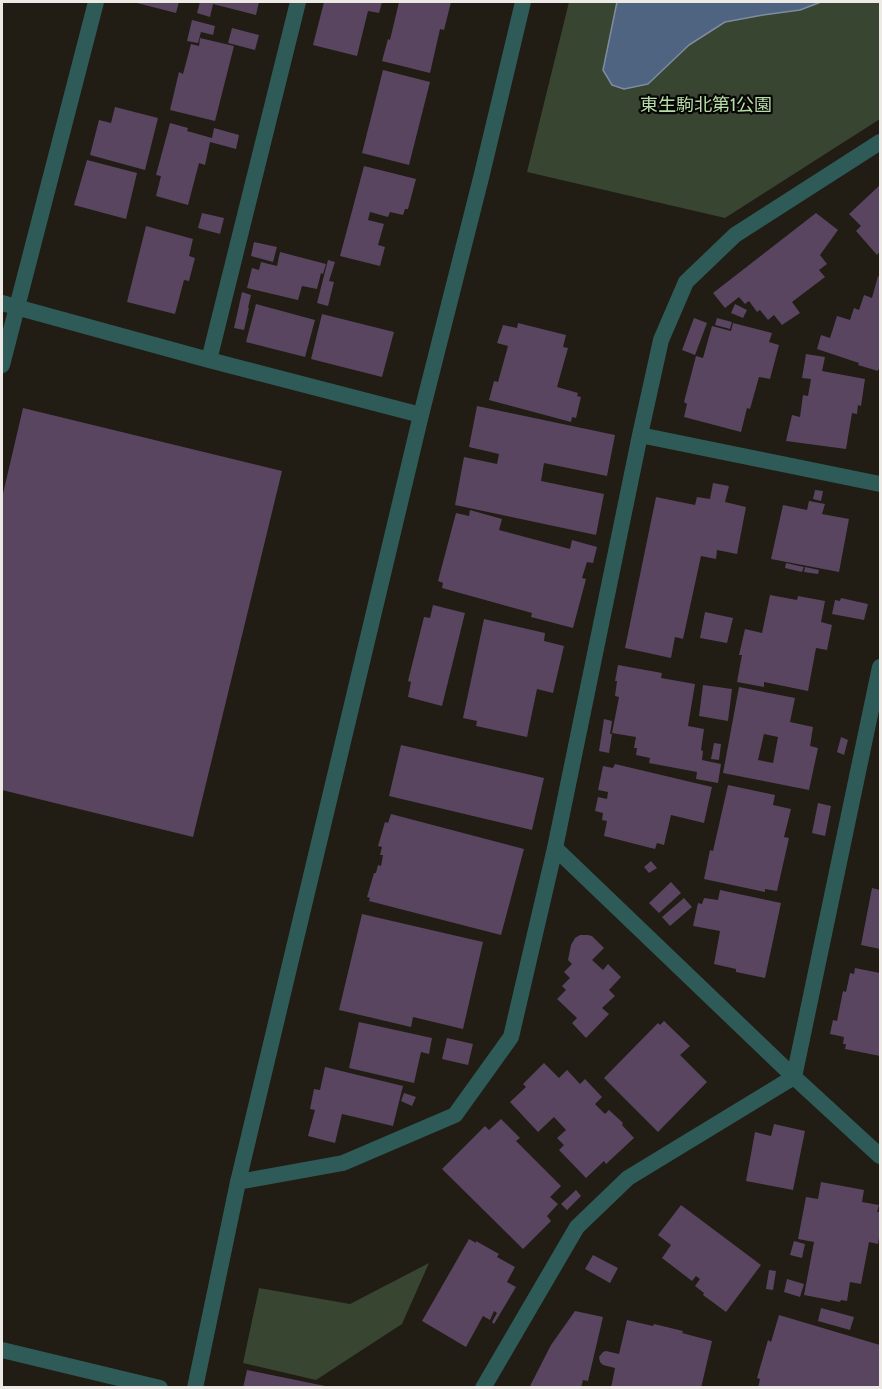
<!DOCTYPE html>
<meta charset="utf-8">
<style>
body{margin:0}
#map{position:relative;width:882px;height:1389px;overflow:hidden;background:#211c14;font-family:Cabin,sans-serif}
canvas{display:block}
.frame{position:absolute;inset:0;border:3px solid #edeae5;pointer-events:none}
</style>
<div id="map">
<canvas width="882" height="1389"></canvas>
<div class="frame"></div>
</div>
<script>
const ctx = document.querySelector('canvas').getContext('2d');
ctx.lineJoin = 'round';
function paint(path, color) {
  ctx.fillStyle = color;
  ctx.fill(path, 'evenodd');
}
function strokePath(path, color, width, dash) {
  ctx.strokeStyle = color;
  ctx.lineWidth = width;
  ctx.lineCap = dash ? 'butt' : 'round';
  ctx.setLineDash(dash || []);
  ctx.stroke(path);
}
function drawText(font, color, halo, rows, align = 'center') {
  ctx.font = font + ' Cabin,"Noto Sans JP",sans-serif';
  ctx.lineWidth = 4.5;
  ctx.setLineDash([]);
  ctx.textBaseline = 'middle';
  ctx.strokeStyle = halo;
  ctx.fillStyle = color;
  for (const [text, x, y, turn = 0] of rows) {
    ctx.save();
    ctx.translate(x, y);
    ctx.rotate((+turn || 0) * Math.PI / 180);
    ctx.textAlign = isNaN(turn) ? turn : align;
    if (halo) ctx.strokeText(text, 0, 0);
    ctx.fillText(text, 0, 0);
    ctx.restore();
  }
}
paint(new Path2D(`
 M569,2h311v117l-155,99 -198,-46z
 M429,1263l-27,61 -86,56 -73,-17 16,-75 91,16z`), '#374531');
const water = new Path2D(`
 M617,2h204l-21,8 -37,5 -38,7 -36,23 -41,39 -24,5 -12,-4 -9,-15z`);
paint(water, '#4e6480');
strokePath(water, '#7e8c9e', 1.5);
paint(new Path2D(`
 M133,2h46l-3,11z
 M200,2h59l-3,13 -43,-11 -3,13 -13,-4z
 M324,2h58l-3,11 -11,-2 -11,45 -44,-11z
 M399,2h52l-7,28 -4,-1 -10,44 -48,-12 6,-22 2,1z
 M192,20l23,6 -2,9 -12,-3 -3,11 -11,-2z
 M232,28l27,7 -4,15 -27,-7z
 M200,38l34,8 -19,75 -45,-11 9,-38 4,2 8,-30 8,2z
 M383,70l47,12 -21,83 -47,-12z
 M115,107l43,11 -13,52 -55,-15 9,-35 12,3z
 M170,123l18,5 -1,3 25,7 2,-10 25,7 -3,14 -26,-7 -5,23 -6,-2 -11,42 -32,-9 5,-20 -5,-1z
 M87,160l50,13 -11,46 -52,-14z
 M364,166l52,13 -8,30h-3l-2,6 -13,-3 -2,5 -18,-5 -2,8 16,4 -6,21 7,2 -5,19 -40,-10z
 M880,185v66l-3,4 -21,-24 5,-5 -12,-12z
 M202,213l22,5 -4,16 -22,-6z
 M816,213l22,17 -18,25 7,9 -8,6 6,7 -33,25 8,11 -18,12 -8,-10 -6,5 -8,-10 -3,2 -8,-11 -4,3 -6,-7 -14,11 -12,-15z
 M146,226l47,13 -4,17 6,2 -6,23 -5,-1 -9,34 -48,-12z
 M254,242l23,5 -4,15 -22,-6z
 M280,252l46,12 -3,10 -2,-1 -4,16 -15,-3 -4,14 -51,-12 5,-20 7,2 2,-8 16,4z
 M328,260l7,2 -6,19 5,1 -6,24 -11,-3z
 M878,276l2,1v93l-2,-1v2l-20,-6 1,-2 -42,-14 4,-14 9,3 7,-22 13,4 4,-12 5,2 5,-15 8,3z
 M242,292l9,3 -3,13h1l-5,22 -10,-2z
 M256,304l59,16 -10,37 -59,-15z
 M735,304l12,6 -4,8 -12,-5z
 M322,314l72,18 -12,45 -71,-18z
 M694,318l13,5 -12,32 -13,-5z
 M717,318l15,4 -2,7 -15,-4z
 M518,323l48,12 -3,12 5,1 -11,39 21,6 -1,3 4,1 -5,21 -4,-1 -1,5 -82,-22 5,-19 4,1 10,-36 -11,-3 6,-18 14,3z
 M733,323l39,10 -3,9 10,3 -9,34 -11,-2 -9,32 -3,-1 -6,24 -57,-15 3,-13 -3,-2 12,-46 7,2 9,-32 19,5z
 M806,354l19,3 -3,14 43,8 -4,27 -3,-1 -1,9 -5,-1 -6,36 -60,-8 6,-26 8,2 3,-22 5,1 3,-17 -9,-1z
 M477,406l138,29 -8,41 -63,-13 -3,18 63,13 -8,41 -141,-30 9,-48 33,7 2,-10 -30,-7z
 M23,408l259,63 -89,366 -191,-47v-292z
 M713,483l16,3 -4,16 21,5 -9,47 -20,-4 -1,9 -15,-3 -18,83 -8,-2 -4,21 -46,-10 31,-151 39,8 2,-8 13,2z
 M815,490l8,1 -2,10 -8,-2z
 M809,501l16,3 -3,10 27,5 -10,53 -68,-13 12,-54 24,5z
 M470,510l32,9 -3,11 71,19 2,-9 25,7 -4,16 -6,-1 -5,16 4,1 -13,49 -42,-11 1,-4 -90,-25 1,-5 -5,-2 18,-68 13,3z
 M786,563l18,4 -2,5 -17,-4z
 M805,567l14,3 -1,4 -14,-2z
 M770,595l27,5 1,-4 27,5 -4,21 11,3 -5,25 -11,-2 -8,43 -44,-9v5l-27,-5 5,-27h-3l6,-26 17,4z
 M841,598l27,6 -4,16 -32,-6 3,-14 5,1z
 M433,605l32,8 -23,93 -34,-9 3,-15 -3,-1 16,-64 6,1z
 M705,612l28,6 -6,25 -27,-5z
 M484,619l61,14 -1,8 20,5 -11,47 -16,-4 -10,48 -51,-11 1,-5 -14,-3z
 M618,665l44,8 -1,5 34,6 -7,42 16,3 -3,21 2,1 -1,9 19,4 -3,19 -22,-4 1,-7 -48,-9 1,-5 -14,-3 1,-7h-3l2,-11 -24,-4 7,-36 -4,-1 2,-15h-2z
 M703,685l29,4 -4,32 -29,-5z
 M739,687l56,11 -5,24 23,5 -3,19 8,2 -9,42 -86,-17zM764,734l14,3 -5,26 -15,-3z
 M604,719l8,2 -2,13h2l-3,19 -10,-2z
 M841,737l7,3 -4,15 -7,-3z
 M714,743l7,1 -2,16 -8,-1z
 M401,745l143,33 -12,52 -143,-34z
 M615,764l97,23 -8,36 -33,-8 -7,30 -7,-2 -2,6 -51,-13 3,-15 -5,-1 1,-7 -8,-2 3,-14 9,2 1,-7 -10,-2 5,-24 10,2z
 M728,785l47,10 -2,10 18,4 -7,28 5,1 -12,53 -12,-2v3l-61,-13 6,-29 3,1z
 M818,803l13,3 -6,30 -13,-3z
 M391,814l133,35 -23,86 -132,-34 1,-3 -3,-1 7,-24h2l2,-8 3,1 2,-11h-3l2,-8 -4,-1 7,-24 3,1z
 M651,861l6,7 -8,5 -5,-6z
 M671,882l10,11 -22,20 -10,-10z
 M872,888l8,2v59l-19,-4z
 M720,890l61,13 -16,75 -29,-6v-3l-22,-5 6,-33 -27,-5 5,-23 4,1 2,-6 14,2z
 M684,898l8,9 -22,19 -8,-9z
 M362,914l121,28 -20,87 -50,-12 -2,10 -72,-17z
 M580,935h8l4,1 12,12 -12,12 11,10 5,-6 13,13 -12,13 6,6 -13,12 7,6 -23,24 -14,-15 5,-5 -20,-19 9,-9 -4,-4 8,-8 -6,-6 8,-8 -4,-4 3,-15 4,-7z
 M855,968l25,5v83l-35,-7 1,-5h-3l1,-7 -14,-3 3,-14 4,1 6,-30 3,1 4,-19 4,1z
 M664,1021l26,25 -10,9 27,27 -49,50 -54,-54 54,-55 2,2z
 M359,1022l73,16 -3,16 -8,-2 -7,31 -65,-15z
 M447,1038l26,6 -5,21 -26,-6z
 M544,1063l15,15 8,-8 13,14 5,-5 17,18 -7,7 10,10 4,-4 14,13 -1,2 12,13 -28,26 -2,-3 -18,17 -27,-28 5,-5 -7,-7 9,-8 -12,-13 -16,15 -28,-30 16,-15 -3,-3z
 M325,1067l78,19 -10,40 -51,-12 -7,29 -27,-7 7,-26 -5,-1 4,-20 6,1z
 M404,1093l12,4 -4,9 -11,-5z
 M501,1119l19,19 -4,3 45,45 -11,11 8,7 -11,12 4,5 -28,28 -81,-80 43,-43 4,4z
 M774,1124l31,7 -12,59 -47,-9 9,-49 16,4z
 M821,1182l43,8 -2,12 17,3 -2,7h3v20l-2,12 -9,-2 -8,42 -11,-2 -3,19 -6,-1 -1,2 -36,-7 10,-53 -16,-3 8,-42 12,2z
 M576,1190l5,6 -14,14 -6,-6z
 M681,1205l80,60 -35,47 -23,-17 1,-2 -9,-7 5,-7 -4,-3 -4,5 -30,-23 9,-13 -13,-10z
 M469,1239l7,4v-2l23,13 -2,3 18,10 -8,15 9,5 -22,37 -2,-2 5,-9 -3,-2 -4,9 -7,-4 -17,31 -44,-26z
 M794,1241l11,3 -3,14 -12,-3z
 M593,1255l25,13 -8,15 -25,-14z
 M769,1270l7,1 -3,19 -7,-1z
 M787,1279l17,5 -4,13 -16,-5z
 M821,1308l33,9 -4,13 -32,-9z
 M575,1311l28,6 -15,64 -5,-1 -2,8h-52l22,-43z
 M779,1315l101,30v43h-122l2,-9 -3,-1 11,-38 3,2z
 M627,1320l26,6 1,-2 29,7 -1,2 30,8 -11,47h-90l4,-20 -12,-3 -3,-3 -1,-5 4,-5 3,-1 13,3z
 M247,1370l78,16 -1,2h-81z`), '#594560');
strokePath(new Path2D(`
 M2,303l14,4`), '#2e5b57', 16);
strokePath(new Path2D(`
 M16,307l193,53 212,55
 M209,360l89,-358
 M2,365l94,-363
 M640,435l240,49
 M555,848l239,229 86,79
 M238,1182l105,-19 112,-48 56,-78 44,-189 85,-413 21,-95 25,-58 49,-47 145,-93
 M2,1350l158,38
 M483,1388l94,-161 51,-49 166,-101 86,-410`), '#2e5b57', 16);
strokePath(new Path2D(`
 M195,1388l43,-206 183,-767 61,-241 41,-172`), '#2e5b57', 16);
drawText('18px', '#b7dda8', '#090705', [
 ["東生駒北第1公園",706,106]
]);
</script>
